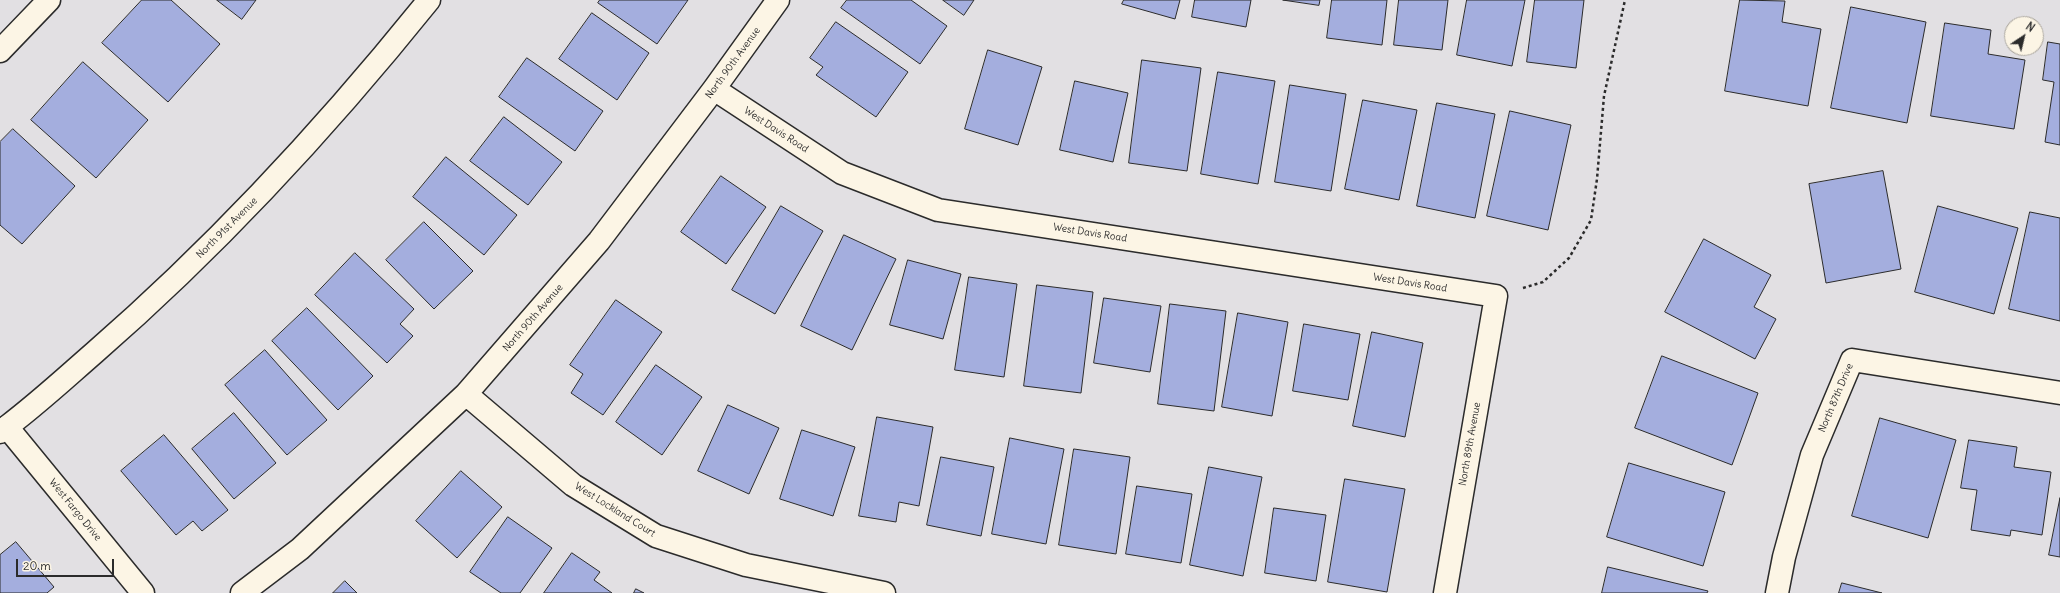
<!DOCTYPE html>
<style>
body{margin:0}
#map{position:relative;width:2060px;height:593px;overflow:hidden;background:#e2e0e3;font-family:Delius,sans-serif}
canvas{display:block}
.north{position:absolute;left:2004px;top:16px;width:40px;height:40px;box-sizing:border-box;background:#fcf5e5;border:1px solid #a8a49b;border-radius:50%;rotate:35deg;font-size:11px;font-weight:700;line-height:16px;text-align:center;color:#2b2b2b}
.north::after{content:'';display:block;margin:auto;width:14px;height:18px;background:#2b2b2b;clip-path:polygon(50% 0,100% 100%,50% 72%,0 100%)}
.scale{position:absolute;left:16px;top:559px;width:98px;height:18px;box-sizing:border-box;border:2px solid #2b2b2b;border-top:0;padding-left:5px;font-size:12px;line-height:14px;white-space:nowrap;color:#2b2b2b;-webkit-text-stroke:3px #fcf5e5;paint-order:stroke}
</style>
<div id="map">
<canvas width="2060" height="593"></canvas>
<div class="north">N</div>
<div class="scale">20 m</div>
</div>
<script>
const ctx = document.querySelector('canvas').getContext('2d');
ctx.lineJoin = 'round';
function paint(path, color) {
  ctx.fillStyle = color;
  ctx.fill(path, 'evenodd');
}
function strokePath(path, color, width, dash) {
  ctx.strokeStyle = color;
  ctx.lineWidth = width;
  ctx.lineCap = dash ? 'butt' : 'round';
  ctx.setLineDash(dash || []);
  ctx.stroke(path);
}
function drawText(font, color, halo, rows, align = 'center') {
  ctx.font = font + ' Delius,sans-serif';
  ctx.lineWidth = 4;
  ctx.setLineDash([]);
  ctx.textBaseline = 'middle';
  ctx.strokeStyle = halo;
  ctx.fillStyle = color;
  for (const [text, x, y, turn = 0] of rows) {
    ctx.save();
    ctx.translate(x, y);
    ctx.rotate((+turn || 0) * Math.PI / 180);
    ctx.textAlign = isNaN(turn) ? turn : align;
    if (halo) ctx.strokeText(text, 0, 0);
    ctx.fillText(text, 0, 0);
    ctx.restore();
  }
}
const building = new Path2D(`
 M142,0h29l49,44 -52,58 -66,-59z
 M217,0h39l-14,19z
 M600,0h88l-31,44 -59,-41z
 M847,0h64l36,26 -27,38 -79,-56z
 M943,0h31l-10,15z
 M1124,0h56l-5,19 -53,-15z
 M1195,0h56l-5,27 -54,-10z
 M1283,0h37l-1,5z
 M1332,0h55l-5,45 -55,-7z
 M1399,0h49l-6,50 -48,-5z
 M1467,0h58l-13,66 -55,-11z
 M1535,0h49l-8,68 -49,-6z
 M1740,0l45,1 -3,21 39,7 -13,77 -83,-15z
 M1851,7l75,15 -19,101 -76,-15z
 M592,13l57,40 -32,47 -58,-41z
 M836,22l72,50 -32,45 -60,-42 7,-8 -13,-9z
 M1945,23l46,7 -3,24 37,6 -11,69 -83,-13z
 M2048,42l12,2v101l-15,-3 9,-60 -11,-2z
 M988,50l54,17 -24,78 -53,-16z
 M527,58l76,53 -28,40 -76,-54z
 M1142,60l59,8 -14,103 -58,-8z
 M83,62l65,58 -52,58 -65,-58z
 M1218,72l57,9 -17,103 -57,-10z
 M1075,81l53,12 -15,69 -53,-12z
 M1290,85l56,9 -15,97 -56,-9z
 M1363,100l54,10 -18,90 -54,-11z
 M1437,103l58,11 -20,104 -58,-12z
 M1510,111l61,14 -23,105 -61,-14z
 M504,117l58,45 -34,43 -58,-44z
 M13,129l62,57 -53,58 -22,-19v-83z
 M446,157l71,58 -33,40 -71,-58z
 M1883,171l18,98 -75,14 -17,-99z
 M721,176l45,31 -40,57 -45,-32z
 M781,206l42,25 -48,83 -43,-24z
 M1938,206l80,22 -24,86 -79,-22z
 M2030,212l30,6v103l-51,-12z
 M424,222l49,49 -39,38 -48,-49z
 M844,235l52,24 -44,91 -51,-24z
 M1704,239l67,36 -17,32 22,12 -21,40 -90,-47z
 M355,253l59,56 -14,15 13,12 -26,27 -72,-68z
 M908,260l53,14 -18,65 -53,-14z
 M969,277l48,7 -13,93 -49,-7z
 M1037,285l56,7 -12,101 -57,-7z
 M1104,298l57,8 -11,66 -56,-9z
 M616,300l46,32 -59,83 -32,-22 12,-19 -13,-9z
 M1170,304l56,7 -12,100 -56,-7z
 M307,308l66,68 -35,34 -66,-69z
 M1238,313l50,9 -16,94 -50,-9z
 M1304,324l56,10 -12,66 -55,-9z
 M1372,332l51,11 -18,94 -52,-11z
 M265,350l62,70 -40,35 -62,-70z
 M1662,356l96,37 -26,72 -97,-37z
 M656,365l46,32 -40,58 -46,-33z
 M728,405l51,23 -30,66 -51,-23z
 M234,413l42,50 -42,36 -42,-50z
 M877,417l56,10 -14,79 -20,-4 -3,20 -37,-6z
 M1880,418l76,22 -28,98 -76,-22z
 M802,430l53,17 -22,69 -53,-17z
 M164,435l64,75 -26,21 -9,-10 -17,14 -55,-64z
 M1010,438l54,11 -18,95 -54,-10z
 M1969,440l48,7 -3,20 37,5 -9,63 -31,-5 -1,6 -39,-6 6,-40 -16,-2z
 M1074,449l56,8 -14,97 -57,-9z
 M941,457l53,10 -13,69 -54,-11z
 M1629,463l96,29 -22,74 -96,-29z
 M1209,467l53,10 -19,99 -53,-11z
 M461,471l41,36 -45,51 -41,-37z
 M1345,479l60,10 -18,103 -59,-10z
 M1137,486l55,8 -11,69 -55,-9z
 M2060,498v59l-11,-2z
 M1274,508l52,7 -10,66 -51,-8z
 M508,517l44,31 -32,45h-19l-31,-21z
 M16,542l38,45 -7,6h-47v-38z
 M572,553l28,19 -6,8 18,13h-68z
 M1608,567l100,24 -1,2h-105z
 M345,581l12,12h-24z
 M1842,583l40,10h-43z
 M636,589l8,4h-10z`);
paint(building, '#a4aede');
strokePath(building, '#2b2b2b', 1);
const minor = new Path2D(`
 M0,51l49,-51
 M714,89l128,84 96,37 558,86 -51,297
 M466,394l107,91 83,51 90,29 138,28
 M7,427l136,166
 M242,593l58,-44 166,-155 133,-153 115,-152 64,-89
 M1777,593l7,-36 28,-102 40,-95 208,33`);
const major = new Path2D(`
 M0,432c33,-24 63,-52 94,-79 123,-107 233,-226 335,-353`);
strokePath(minor, '#2b2b2b', 25);
strokePath(major, '#2b2b2b', 25);
strokePath(new Path2D(`
 M1523,288l20,-6 26,-24 22,-38 6,-41 7,-83 21,-96`), '#2b2b2b', 2.5, [3, 3]);
strokePath(minor, '#fcf5e5', 22);
strokePath(major, '#fcf5e5', 22);
drawText('10px', '#2b2b2b', '#fcf5e5', [
 ["North 90th Avenue",733,63,-54],
 ["West Davis Road",776,130,33],
 ["North 91st Avenue",227,228,-45],
 ["West Davis Road",1090,233,9],
 ["West Davis Road",1410,283,9],
 ["North 90th Avenue",533,318,-49],
 ["North 87th Drive",1836,398,-67],
 ["North 89th Avenue",1470,444,-80],
 ["West Fargo Drive",75,510,51],
 ["West Lockland Court",615,510,32]
]);
</script>
